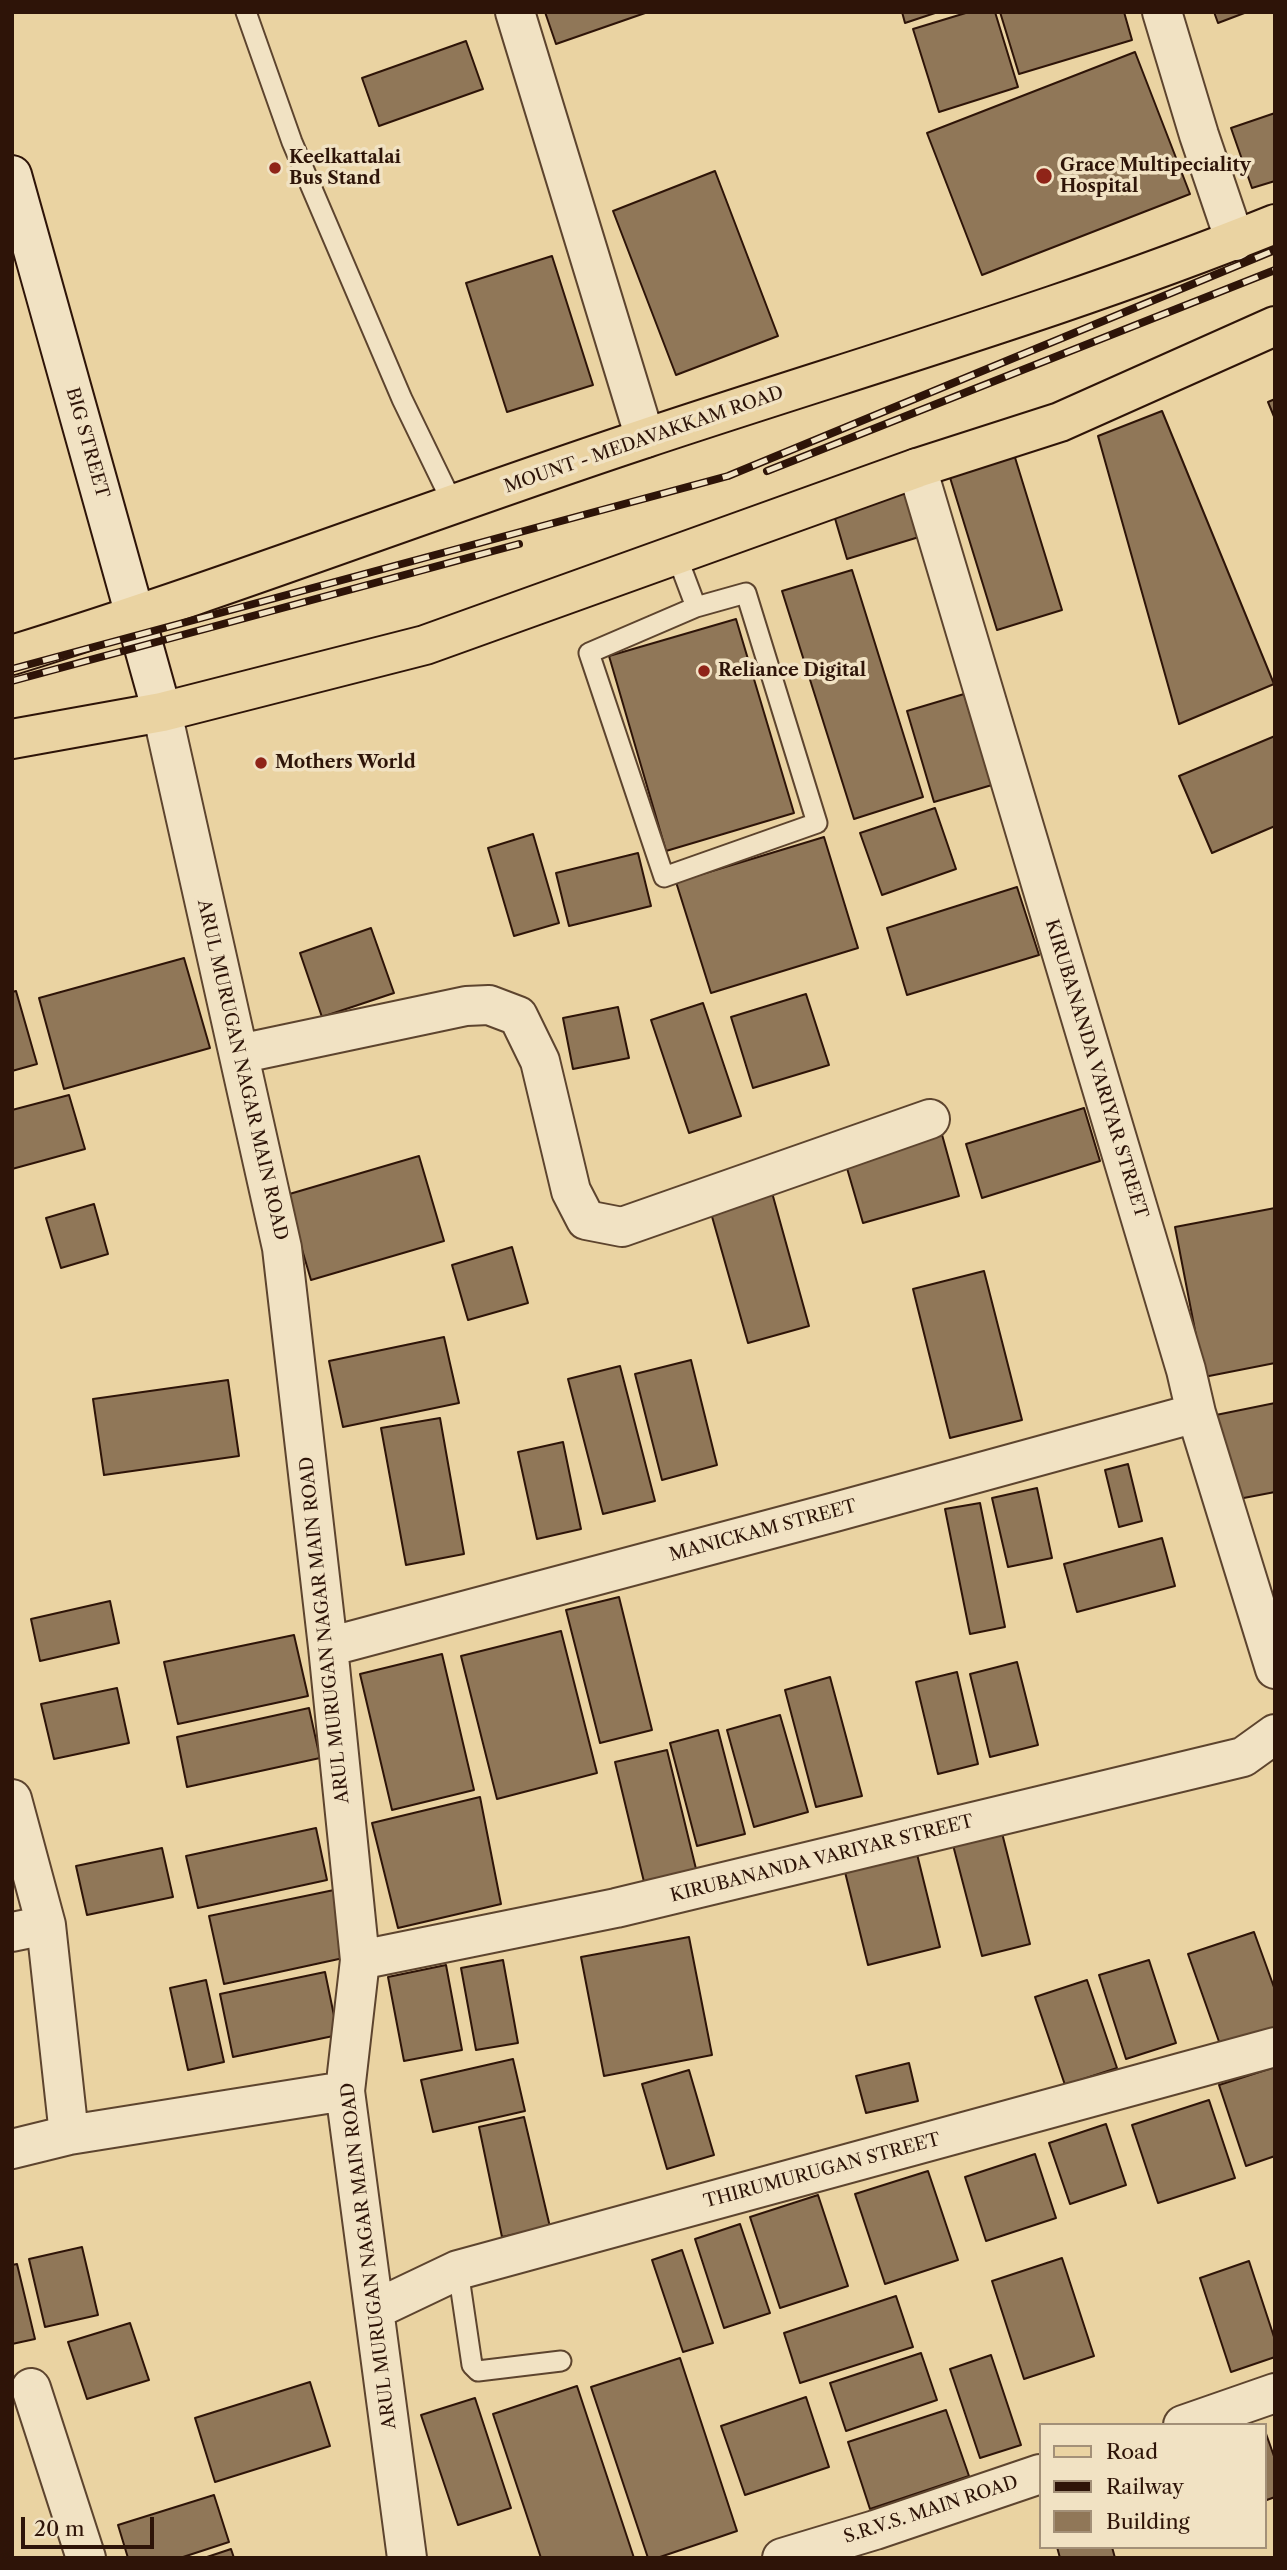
<!DOCTYPE html>
<style>
body{margin:0}
#map{position:relative;width:1287px;height:2570px;overflow:hidden;background:#ead3a2;font-family:"Libre Caslon Text",serif}
canvas{display:block}
.frame{position:absolute;inset:0;border:14px solid #2e1408;pointer-events:none}
.legend{position:absolute;left:1039px;top:2423px;width:228px;height:126px;box-sizing:border-box;background:#f1e2c3;border:2px solid #a39078;margin:0;padding:9px 12px;list-style:none;font-size:21px;color:#2e1408}
.legend li{display:flex;align-items:center;gap:14px;height:35px}
.legend b{width:35px;border:2px solid #a39078}
.scale{position:absolute;left:21px;top:2517px;width:133px;height:32px;box-sizing:border-box;border:4px solid #2e1408;border-top:0;padding-left:9px;font-size:21px;line-height:24px;white-space:nowrap;color:#2e1408;-webkit-text-stroke:5px #f1e2c3;paint-order:stroke}
</style>
<div id="map">
<canvas width="1287" height="2570"></canvas>
<div class="frame"></div>
<ul class="legend">
<li><b style="height:9px;background:#ead3a2"></b>Road</li>
<li><b style="height:9px;background:#2e1408"></b>Railway</li>
<li><b style="height:19px;background:#907758"></b>Building</li>
</ul>
<div class="scale">20 m</div>
</div>
<script>
const ctx = document.querySelector('canvas').getContext('2d');
ctx.lineJoin = 'round';
function paint(path, color) {
  ctx.fillStyle = color;
  ctx.fill(path, 'evenodd');
}
function strokePath(path, color, width, dash) {
  ctx.strokeStyle = color;
  ctx.lineWidth = width;
  ctx.lineCap = dash ? 'butt' : 'round';
  ctx.setLineDash(dash || []);
  ctx.stroke(path);
}
function drawText(font, color, halo, rows, align = 'center') {
  ctx.font = font + ' "Libre Caslon Text",serif';
  ctx.lineWidth = 7;
  ctx.setLineDash([]);
  ctx.textBaseline = 'middle';
  ctx.strokeStyle = halo;
  ctx.fillStyle = color;
  for (const [text, x, y, turn = 0] of rows) {
    ctx.save();
    ctx.translate(x, y);
    ctx.rotate((+turn || 0) * Math.PI / 180);
    ctx.textAlign = isNaN(turn) ? turn : align;
    if (halo) ctx.strokeText(text, 0, 0);
    ctx.fillText(text, 0, 0);
    ctx.restore();
  }
}
const building = new Path2D(`
 M545,12h103l-92,32z
 M902,12h36l-33,11z
 M969,12h26l23,75 -79,25 -26,-83z
 M1000,12h124l8,28 -113,34z
 M1214,12h33l-29,11z
 M466,41l17,48 -104,37 -17,-48z
 M1135,52l55,142 -208,81 -55,-142z
 M1275,113v68l-23,7 -21,-60z
 M715,171l63,165 -102,39 -63,-164z
 M552,256l41,129 -86,27 -41,-129z
 M1275,399v20l-7,-17z
 M1162,411l112,273 -95,40 -81,-288z
 M1013,451l49,159 -65,20 -49,-159z
 M902,482l17,55 -72,22 -16,-54z
 M852,570l71,227 -69,22 -72,-228z
 M736,619l58,194 -128,38 -57,-195z
 M964,694l28,91 -58,17 -27,-91z
 M1275,736v90l-63,27 -33,-77z
 M935,808l21,61 -74,26 -22,-62z
 M533,834l26,89 -45,13 -26,-88z
 M824,837l34,111 -147,45 -35,-111z
 M638,853l13,53 -82,20 -13,-53z
 M1017,887l22,68 -132,40 -20,-67z
 M371,928l23,65 -72,24 -22,-64z
 M184,958l26,90 -146,41 -25,-91z
 M16,991l21,73 -25,7v-79z
 M806,994l23,71 -76,23 -22,-71z
 M703,1003l38,113 -52,17 -38,-113z
 M618,1007l11,51 -56,11 -10,-51z
 M69,1095l16,54 -73,20v-59z
 M1084,1108l16,53 -118,37 -16,-54z
 M941,1131l18,65 -96,27 -19,-65z
 M419,1156l25,85 -133,39 -25,-85z
 M771,1189l38,137 -61,17 -39,-137z
 M94,1204l14,50 -47,14 -15,-50z
 M1275,1208v155l-71,14 -29,-150z
 M512,1247l16,56 -60,17 -16,-55z
 M984,1271l38,149 -72,18 -37,-149z
 M444,1337l15,66 -116,24 -14,-66z
 M691,1360l26,105 -55,15 -27,-106z
 M620,1366l35,135 -52,13 -35,-135z
 M228,1380l11,76 -135,19 -11,-76z
 M1275,1403v89l-47,9 -17,-85z
 M440,1418l24,136 -58,11 -25,-137z
 M563,1442l18,87 -44,10 -19,-87z
 M1128,1464l14,57 -23,6 -14,-57z
 M1037,1488l15,70 -44,9 -16,-69z
 M980,1503l25,124 -35,7 -25,-125z
 M1162,1538l13,48 -98,26 -13,-48z
 M619,1597l33,133 -52,13 -34,-133z
 M110,1601l9,42 -79,18 -9,-42z
 M561,1631l36,142 -100,26 -36,-143z
 M294,1635l14,61 -130,28 -14,-62z
 M442,1654l32,136 -82,20 -32,-136z
 M1017,1662l21,83 -48,12 -20,-83z
 M957,1672l21,92 -40,10 -22,-92z
 M830,1677l32,119 -46,11 -31,-117z
 M117,1688l12,55 -75,16 -13,-55z
 M309,1708l11,50 -133,29 -10,-50z
 M780,1715l28,97 -54,15 -27,-97z
 M718,1730l27,104 -48,12 -27,-103z
 M667,1750l30,123 -52,13 -30,-124z
 M480,1797l21,107 -103,24 -26,-105z
 M316,1828l11,52 -129,28 -12,-52z
 M1002,1833l28,111 -48,12 -29,-111z
 M162,1848l11,49 -86,18 -11,-49z
 M917,1854l23,93 -72,18 -23,-93z
 M334,1890l14,67 -124,27 -15,-68z
 M1254,1932l21,58v42l-53,18 -34,-96z
 M689,1937l23,118 -108,21 -23,-119z
 M503,1960l15,83 -42,7 -15,-82z
 M1149,1960l27,83 -50,16 -27,-84z
 M446,1965l16,85 -58,11 -16,-84z
 M325,1972l13,63 -105,22 -13,-63z
 M206,1980l18,82 -36,8 -18,-82z
 M1087,1980l30,88 -52,17 -30,-88z
 M513,2059l12,52 -92,21 -12,-52z
 M909,2063l9,38 -52,12 -10,-37z
 M1275,2067v89l-29,10 -27,-81z
 M689,2070l25,85 -47,14 -25,-85z
 M1209,2100l26,78 -77,25 -26,-78z
 M524,2117l26,110 -48,10 -23,-110z
 M1106,2124l20,61 -56,19 -21,-61z
 M1035,2154l21,64 -70,23 -21,-64z
 M928,2171l30,89 -73,24 -30,-90z
 M818,2195l30,91 -68,22 -30,-91z
 M740,2224l30,89 -46,15 -29,-89z
 M82,2247l16,68 -53,12 -16,-68z
 M682,2250l31,93 -30,9 -31,-92z
 M1062,2258l32,98 -70,23 -32,-98z
 M1249,2261l26,79v17l-44,15 -31,-94z
 M17,2264l18,75 -23,5v-79z
 M896,2296l17,51 -113,36 -16,-50z
 M130,2323l19,57 -62,19 -19,-57z
 M921,2353l16,47 -91,31 -16,-48z
 M991,2355l30,90 -41,13 -30,-89z
 M680,2358l57,173 -80,27h-9l-57,-171z
 M310,2382l20,64 -115,36 -20,-64z
 M577,2386l57,172h-93l-48,-144z
 M806,2397l23,70 -84,28 -24,-69z
 M475,2398l36,110 -53,17 -37,-110z
 M946,2410l23,66 -99,33 -22,-67z
 M1264,2428l11,31v38l-11,4z
 M214,2495l15,47 -49,16h-52l-10,-33z
 M1057,2547h55l3,11h-55z
 M231,2549l3,9h-30z`);
paint(building, '#907758');
strokePath(building, '#2e1408', 2);
const lane = new Path2D(`
 M246,12l46,130 110,257 51,105
 M676,554l20,53
 M746,593l71,230 -153,54 -75,-224 107,-46z
 M458,2270l14,95 6,6 83,-10`);
const street = new Path2D(`
 M515,12l130,426
 M1162,12l37,123 36,106
 M917,468l269,902 10,43 79,256
 M162,712l120,536 46,399 32,313 -15,131 62,467
 M239,1054l227,-48 23,-1 29,11 22,45 31,130 15,29 36,7 308,-108
 M328,1647l507,-135 361,-99
 M12,1799l34,126
 M12,1932l34,-7 23,210
 M360,1960l256,-52 627,-151 32,-23
 M12,2149l57,-14 276,-44
 M374,2310l84,-40 817,-223
 M31,2388l55,170
 M1183,2425l92,-32
 M782,2558l93,-28 165,-56`);
const secondary = new Path2D(`
 M12,175l150,537`);
const primary = new Path2D(`
 M12,655c214,-66 422,-147 634,-217 210,-70 423,-131 629,-214
 M12,739l150,-27 263,-67 492,-177 143,-46 215,-96`);
strokePath(lane, '#5d442e', 23);
strokePath(street, '#5d442e', 42);
strokePath(secondary, '#2e1408', 42);
strokePath(primary, '#2e1408', 42);
strokePath(lane, '#f1e2c3', 19);
strokePath(street, '#f1e2c3', 38);
strokePath(secondary, '#f1e2c3', 38);
strokePath(primary, '#ead3a2', 38);
const rail = new Path2D(`
 M767,471l508,-201
 M12,669l716,-193 547,-226
 M12,681l507,-137`);
strokePath(rail, '#2e1408', 8);
strokePath(rail, '#f1e2c3', 5, [16]);
for (const [x, y, r, color] of [
 [275,168,7,"#8f2418"],
 [1044,176,9,"#8f2418"],
 [704,671,7,"#8f2418"],
 [261,763,7,"#8f2418"]
]) {
  const dot = new Path2D();
  dot.arc(x, y, r, 0, 2 * Math.PI);
  ctx.fillStyle = color;
  ctx.fill(dot);
  strokePath(dot, '#f1e2c3', 2.5);
}
drawText('bold 18px', '#2e1408', '#f1e2c3', [
 ["Keelkattalai",289,158],
 ["Bus Stand",289,179],
 ["Grace Multipeciality",1060,166],
 ["Hospital",1060,187],
 ["Reliance Digital",718,671],
 ["Mothers World",275,763]
], 'left');
drawText('18px', '#2e1408', '#f1e2c3', [
 ["MOUNT - MEDAVAKKAM ROAD",644,440,-19],
 ["BIG STREET",87,443,74],
 ["KIRUBANANDA VARIYAR STREET",1096,1069,73],
 ["ARUL MURUGAN NAGAR MAIN ROAD",242,1070,77],
 ["MANICKAM STREET",763,1531,-15],
 ["ARUL MURUGAN NAGAR MAIN ROAD",325,1630,-96],
 ["KIRUBANANDA VARIYAR STREET",822,1859,-14],
 ["THIRUMURUGAN STREET",822,2171,-15],
 ["ARUL MURUGAN NAGAR MAIN ROAD",369,2256,-97],
 ["S.R.V.S. MAIN ROAD",931,2510,-18]
]);
</script>
